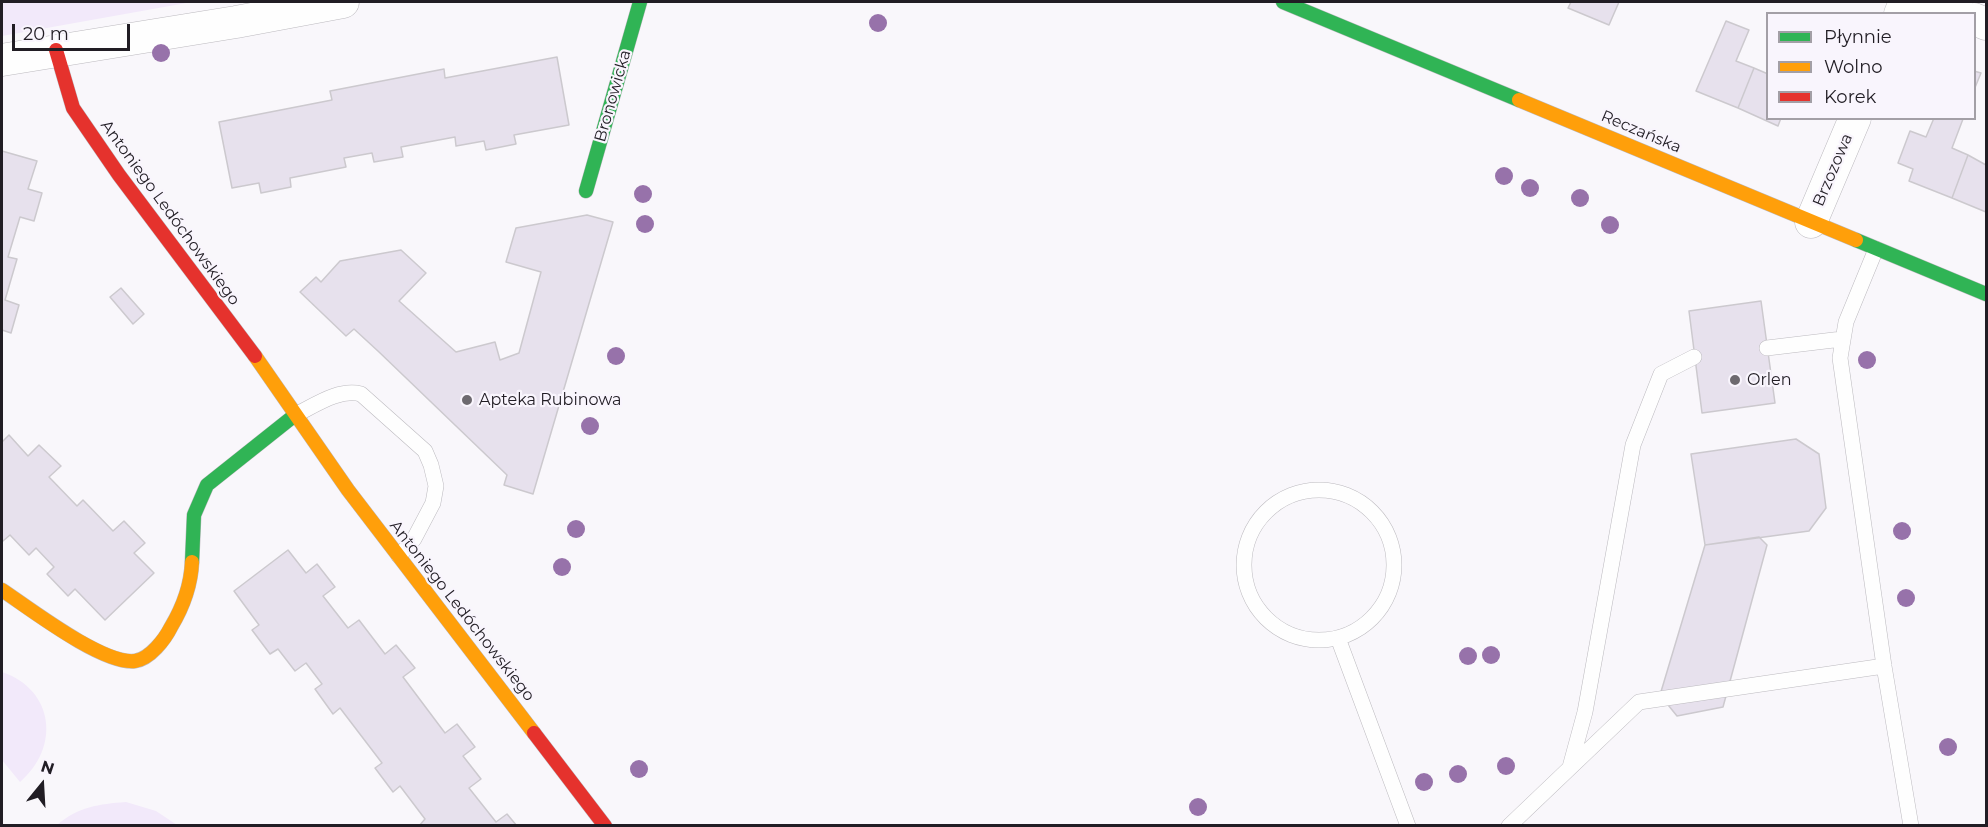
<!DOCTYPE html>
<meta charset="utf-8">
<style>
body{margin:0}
#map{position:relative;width:1988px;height:827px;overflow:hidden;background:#f9f7fb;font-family:Montserrat,sans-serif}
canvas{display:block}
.frame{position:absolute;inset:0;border:3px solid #211d24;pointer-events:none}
.legend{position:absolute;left:1766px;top:12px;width:210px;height:108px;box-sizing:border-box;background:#f9f5fd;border:2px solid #a39fa6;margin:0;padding:8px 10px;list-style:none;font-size:18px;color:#211d24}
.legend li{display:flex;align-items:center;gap:12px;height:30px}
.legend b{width:30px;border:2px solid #a39fa6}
.north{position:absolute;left:12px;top:755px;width:60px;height:60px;-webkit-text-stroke:4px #f9f5fd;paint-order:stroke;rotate:18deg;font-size:16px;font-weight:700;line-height:24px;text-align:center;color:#211d24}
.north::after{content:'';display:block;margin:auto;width:21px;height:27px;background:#211d24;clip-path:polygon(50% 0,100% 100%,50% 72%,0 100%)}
.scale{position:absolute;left:12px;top:24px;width:118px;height:27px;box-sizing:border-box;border:3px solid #211d24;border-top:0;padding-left:8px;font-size:18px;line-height:21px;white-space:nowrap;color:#211d24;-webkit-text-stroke:4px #f9f5fd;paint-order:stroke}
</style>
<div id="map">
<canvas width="1988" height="827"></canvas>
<div class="frame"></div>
<ul class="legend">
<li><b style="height:8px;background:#30b455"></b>Płynnie</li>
<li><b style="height:8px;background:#ff9f0a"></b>Wolno</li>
<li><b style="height:8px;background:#e5322d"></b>Korek</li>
</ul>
<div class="north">N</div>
<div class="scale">20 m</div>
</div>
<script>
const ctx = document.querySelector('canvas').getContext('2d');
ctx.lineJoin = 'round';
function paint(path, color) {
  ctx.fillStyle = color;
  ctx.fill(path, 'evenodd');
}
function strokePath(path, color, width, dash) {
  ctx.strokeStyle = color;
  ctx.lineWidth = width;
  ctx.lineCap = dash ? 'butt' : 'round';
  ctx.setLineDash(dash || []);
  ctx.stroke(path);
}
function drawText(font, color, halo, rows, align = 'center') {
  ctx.font = font + ' Montserrat,sans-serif';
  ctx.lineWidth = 4.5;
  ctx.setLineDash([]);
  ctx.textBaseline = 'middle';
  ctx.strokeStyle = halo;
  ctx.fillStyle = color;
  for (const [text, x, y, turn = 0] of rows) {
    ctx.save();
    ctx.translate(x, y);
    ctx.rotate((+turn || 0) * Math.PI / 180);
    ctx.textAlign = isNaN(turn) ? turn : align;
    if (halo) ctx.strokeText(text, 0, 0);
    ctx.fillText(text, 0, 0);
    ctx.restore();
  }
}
paint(new Path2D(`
 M2,2h190l-190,34z
 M2,672c53,18 58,76 18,110l-18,-22z
 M126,802l30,9 21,14h-120c21,-18 42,-21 69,-23z`), '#f2e9fa');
const building = new Path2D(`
 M1571,2h48l-10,23 -41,-17z
 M1726,21l23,9 -13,31 18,7 -16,40 -42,-17z
 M557,57l12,68 -55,10 2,9 -30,6 -2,-9 -28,5 -1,-9 -54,10 2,10 -29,5 -2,-9 -28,5 2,9 -56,11 1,9 -30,6 -2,-10 -27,5 -13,-66 113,-22 -2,-9 114,-22 1,9z
 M1754,68l14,6v44h13l-3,8 -40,-18z
 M1974,71l7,2 -7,17z
 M1934,118l29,1 -11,29 16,7 -16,43 -43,-17 4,-12 -15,-6 12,-32 16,6z
 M2,151l35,10 -9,28 14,4 -8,28 -14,-4 -12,40 9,2 -12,41 14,5 -8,28 -9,-3z
 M1968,155l18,10v47l-34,-14z
 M587,215l26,7 -80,272 -29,-9 3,-10 -128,-123 -25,-23 -8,7 -46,-44 16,-15 5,5 19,-21 61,-11 25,23 -27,28 57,51 39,-10 5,18 19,-7 22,-81 -35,-10 10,-34z
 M121,288l23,26 -11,10 -23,-27z
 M1761,301l14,102 -73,10 -13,-102z
 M9,435l19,21 11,-11 22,21 -12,11 28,29 6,-6 30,31 11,-10 21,22 -11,10 20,20 -49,47 -30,-31 -7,7 -21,-22 7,-7 -18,-19 -7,7 -19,-20 -7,6 -1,-2v-97z
 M1796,439l23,15 7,54 -17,23 -104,14 -14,-91z
 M1759,537l8,8 -44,162 -46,9 -17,-21 45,-150z
 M288,550l18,23 11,-9 18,23 -12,9 25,32 11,-8 26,34 11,-9 19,23 -12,9 42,56 12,-9 18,23 -12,9 18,23 -12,9 27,34 11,-8 10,12h-98l6,-7 -25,-33 -7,6 -18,-24 7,-5 -42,-55 -7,6 -18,-25 7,-5 -16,-21 -11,8 -17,-22 -8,5 -18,-24 7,-5 -25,-34z`);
paint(building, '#e7e1ed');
strokePath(building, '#ccc9ce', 1.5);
const lane = new Path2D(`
 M1876,249l-30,73 -6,36 44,308 27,160
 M1767,348l75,-9
 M295,415c19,-9 44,-27 66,-21l64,57 6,14 5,21 -3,17 -19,36 -15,17
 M1244 565a75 75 0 1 1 150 0a75 75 0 1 1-150 0Z
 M1338,638l70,188
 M1570,767l15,-55 48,-267 28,-71 33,-17
 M1509,826l130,-124 245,-36`);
const street = new Path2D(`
 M1930,2l30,12
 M1900,14l5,-12
 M1974,19l12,5
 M2,60l234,-38 107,-20
 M1811,222l44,-104`);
const fast = new Path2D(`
 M1283,2l236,98
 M586,191l54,-189
 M1856,240l130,54
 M192,562l2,-47 13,-30 88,-70`);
const slow = new Path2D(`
 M1519,100l337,140
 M255,356l93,134 186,243
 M2,590c27,18 101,75 133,71 15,-2 30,-22 36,-34 12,-20 20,-42 21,-65`);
const jam = new Path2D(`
 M56,50l17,58 46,67 136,181
 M534,733l71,93`);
strokePath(lane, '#bcbabf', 16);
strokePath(street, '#bcbabf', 33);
strokePath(fast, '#bcbabf', 15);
strokePath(slow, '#bcbabf', 15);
strokePath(jam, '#bcbabf', 15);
strokePath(lane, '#fefefe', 15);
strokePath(street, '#fefefe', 32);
strokePath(fast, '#30b455', 14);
strokePath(slow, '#ff9f0a', 14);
strokePath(jam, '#e5322d', 14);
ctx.fillStyle = '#9772aa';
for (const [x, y] of [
 [878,23],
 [161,53],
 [1504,176],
 [1530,188],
 [643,194],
 [1580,198],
 [645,224],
 [1610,225],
 [616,356],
 [1867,360],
 [590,426],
 [576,529],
 [1902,531],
 [562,567],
 [1906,598],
 [1491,655],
 [1468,656],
 [1948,747],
 [1506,766],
 [639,769],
 [1458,774],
 [1424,782],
 [1198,807]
]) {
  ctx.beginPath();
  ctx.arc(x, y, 9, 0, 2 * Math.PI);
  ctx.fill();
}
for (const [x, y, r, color] of [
 [1735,380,6,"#6d696f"],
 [467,400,6,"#6d696f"]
]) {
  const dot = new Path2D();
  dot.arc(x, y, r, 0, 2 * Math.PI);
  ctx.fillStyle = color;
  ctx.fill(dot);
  strokePath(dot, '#f9f5fd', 2);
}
drawText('16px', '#211d24', '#f9f5fd', [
 ["Bronowicka",613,96,-74],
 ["Reczańska",1641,132,23],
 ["Brzozowa",1833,170,-67],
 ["Antoniego Ledóchowskiego",170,213,54],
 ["Antoniego Ledóchowskiego",462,611,52]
]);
drawText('16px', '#211d24', '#f9f5fd', [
 ["Orlen",1747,380],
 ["Apteka Rubinowa",479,400]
], 'left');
</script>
